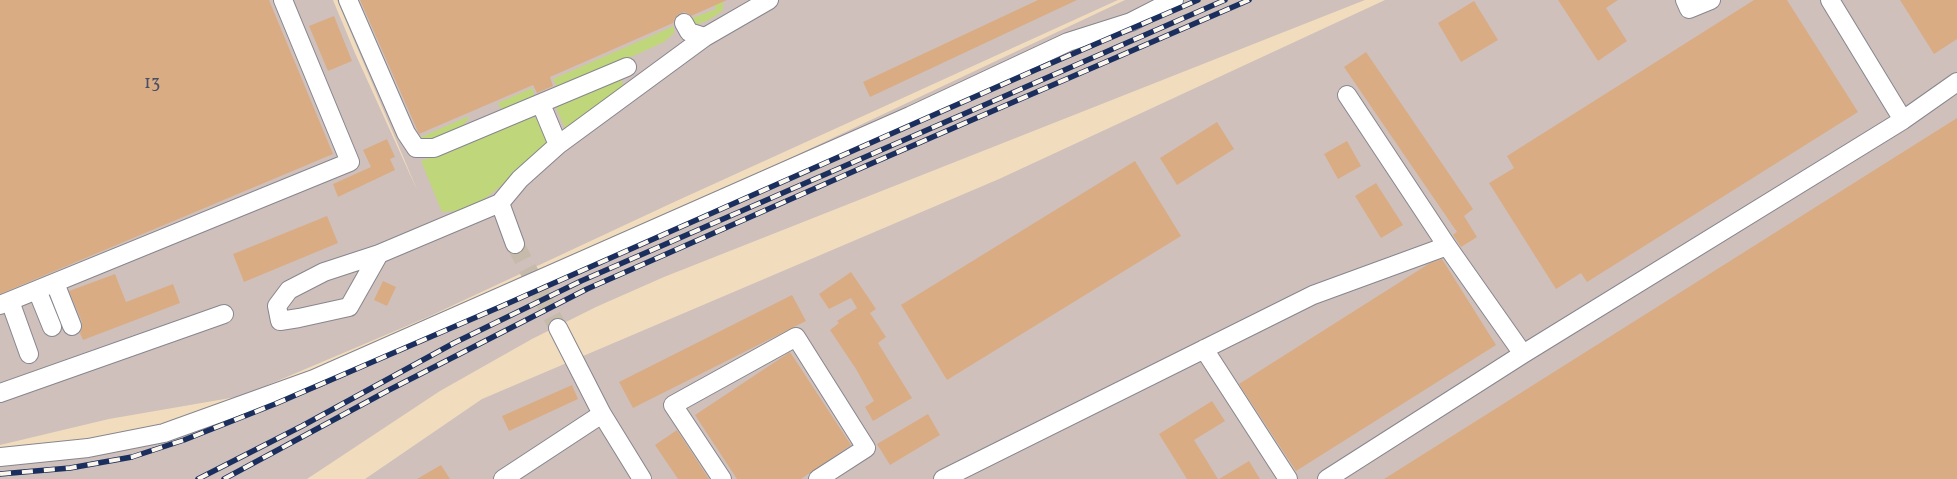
<!DOCTYPE html>
<style>
body{margin:0}
canvas{display:block;background:#f1ddbd}
</style>
<canvas width="1957" height="479"></canvas>
<script>
const ctx = document.querySelector('canvas').getContext('2d');
ctx.lineJoin = 'round';
function paint(path, color) {
  ctx.fillStyle = color;
  ctx.fill(path, 'evenodd');
}
function strokePath(path, color, width, dash) {
  ctx.strokeStyle = color;
  ctx.lineWidth = width;
  ctx.lineCap = dash ? 'butt' : 'round';
  ctx.setLineDash(dash || []);
  ctx.stroke(path);
}
function drawText(font, color, halo, rows, align = 'center') {
  ctx.font = font + ' Vollkorn,serif';
  ctx.lineWidth = 5;
  ctx.setLineDash([]);
  ctx.textBaseline = 'middle';
  ctx.strokeStyle = halo;
  ctx.fillStyle = color;
  for (const [text, x, y, turn = 0] of rows) {
    ctx.save();
    ctx.translate(x, y);
    ctx.rotate((+turn || 0) * Math.PI / 180);
    ctx.textAlign = isNaN(turn) ? turn : align;
    if (halo) ctx.strokeText(text, 0, 0);
    ctx.fillText(text, 0, 0);
    ctx.restore();
  }
}
paint(new Path2D(`
 M0,0h333l22,53 63,139 -81,-192h781l-446,203 -244,114 -186,79 -133,23 -109,26z
 M1125,0h240l-701,277 -68,30 -64,32 -92,52 -133,88h-307v-13l63,-7 253,-77z
 M1385,0h572v479h-1592l117,-80 517,-220z`), '#d0c0bc');
paint(new Path2D(`
 M712,0h11v10c-7,6 -19,14 -29,14l-4,-5 26,-10z
 M674,26v7l-10,9 -106,48 -5,-11z
 M620,78l4,8 -57,47 -12,-28z
 M532,88l4,11 -35,10 -3,-6z
 M469,116c-3,12 -27,25 -39,26 -5,1 -8,-1 -11,-4z
 M528,117c21,2 20,14 19,32l-60,48 -22,13 -23,2 -21,-51z`), '#c0d67a');
paint(new Path2D(`
 M0,0h269l64,154 -333,140z
 M360,0h367l-36,16 -6,-4 -6,2 -4,4 -2,5 -123,54 3,9 -16,7 -4,-8 -114,49z
 M1038,0h39l-207,97 -7,-15z
 M1558,0h60l-12,8 21,33 -29,20z
 M1754,0h33l71,112 -271,170 -6,-9 -25,16 -67,-106 25,-15 -7,-12z
 M1900,0h57v39l-23,15z
 M1474,1l24,39 -37,22 -23,-39z
 M334,16l18,45 -24,10 -19,-45z
 M1366,52l107,157 -9,7 13,21 -16,10 -8,-12 4,-3 -113,-165z
 M1957,118v361h-573z
 M1217,122l17,27 -57,36 -17,-27z
 M387,139l8,18 -5,2 5,11 -57,27 -5,-13 38,-17 -8,-17z
 M1347,141l14,25 -23,13 -14,-25z
 M1135,161l46,75 -234,144 -46,-75z
 M1376,183l27,42 -22,13 -26,-42z
 M327,216l11,27 -94,39 -11,-28z
 M1442,259l54,86 -200,126 -57,-87 191,-121z
 M851,272l25,37 -6,4 16,24 -8,6 34,55 -39,23 -8,-14 9,-6 -18,-32 -26,-39 9,-7 -2,-2 20,-13 -6,-10 -22,11 -10,-15z
 M115,274l11,28 47,-18 7,19 -97,37 -3,-7 2,-5v-6l-13,-31z
 M383,281l13,6 -9,19 -13,-6z
 M792,295l14,26 -173,87 -14,-26z
 M790,352l61,93 -50,34h-64l-42,-64z
 M572,385l6,14 -69,32 -7,-15z
 M1212,401l13,20 -31,19 24,39h-31l-28,-45z
 M928,414l12,21 -50,30 -13,-21z
 M677,430l32,49h-31l-23,-34z
 M1249,461l11,18h-41z
 M441,465l9,14h-33z`), '#daac83');
strokePath(new Path2D(`
 M515,244l43,84`), '#c6baaa', 18, [18, 9]);
const minor = new Path2D(`
 M348,0l58,133 10,15h18l193,-81
 M1685,0l4,9 22,-9
 M1830,0l73,120
 M684,23l5,9 16,5
 M1347,95l100,151
 M541,104l17,41
 M515,244l-15,-41 20,-24 38,-34 147,-108 64,-37
 M379,254l-30,53 -50,11 -19,3 -3,-15 12,-16 35,-18 55,-18 121,-51
 M55,283l17,43
 M37,290l15,37
 M10,301l19,53
 M0,305l350,-143 -67,-162
 M558,328l44,86 40,65
 M1204,349l84,130
 M0,393l224,-79
 M0,457l88,-9 76,-15 150,-54 596,-263 158,-74 63,-20 43,-22
 M503,479l99,-65
 M722,479l-49,-74 123,-68 70,111 -48,31
 M943,479l370,-184 134,-49 76,108
 M1327,479l196,-125 380,-234 54,-38`);
strokePath(minor, '#86868e', 20);
strokePath(minor, '#fff', 18);
const rail = new Path2D(`
 M0,474l70,-6 62,-11 52,-17 91,-36 227,-98 531,-235 165,-71
 M198,479l104,-53 152,-83 127,-62 644,-281
 M224,479l165,-89 198,-101 281,-124 381,-165`);
strokePath(rail, '#1b2f5e', 5.5);
strokePath(rail, '#fbf7ec', 4, [11]);
drawText('18px', '#4b4e67', null, [
 ["13",152,85]
]);
</script>
